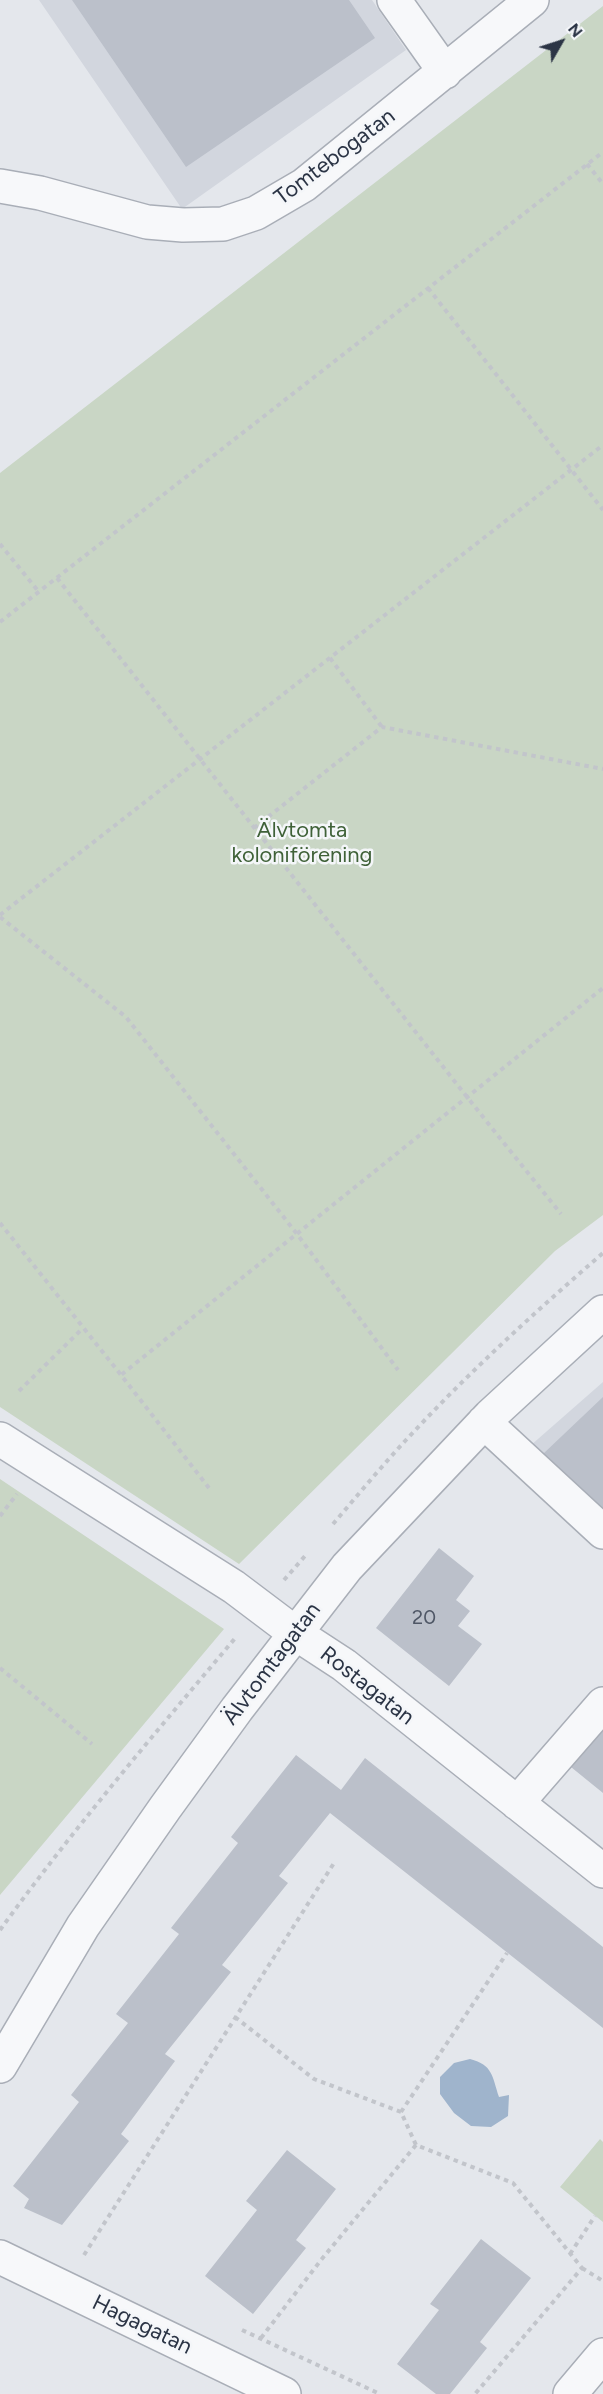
<!DOCTYPE html>
<meta charset="utf-8">
<style>
body{margin:0}
#map{position:relative;width:603px;height:2394px;overflow:hidden;background:#e4e7ec;font-family:Figtree,sans-serif}
canvas{display:block}
.north{position:absolute;left:531px;top:12px;width:60px;height:60px;-webkit-text-stroke:4px #f4f6f9;paint-order:stroke;rotate:51deg;font-size:16px;font-weight:700;line-height:24px;text-align:center;color:#2b3445}
.north::after{content:'';display:block;margin:auto;width:21px;height:27px;background:#2b3445;clip-path:polygon(50% 0,100% 100%,50% 72%,0 100%)}
</style>
<div id="map">
<canvas width="603" height="2394"></canvas>
<div class="north">N</div>
</div>
<script>
const ctx = document.querySelector('canvas').getContext('2d');
ctx.lineJoin = 'round';
function paint(path, color) {
  ctx.fillStyle = color;
  ctx.fill(path, 'evenodd');
}
function strokePath(path, color, width, dash) {
  ctx.strokeStyle = color;
  ctx.lineWidth = width;
  ctx.lineCap = dash ? 'butt' : 'round';
  ctx.setLineDash(dash || []);
  ctx.stroke(path);
}
function drawText(font, color, halo, rows, align = 'center') {
  ctx.font = font + ' Figtree,sans-serif';
  ctx.lineWidth = 5;
  ctx.setLineDash([]);
  ctx.textBaseline = 'middle';
  ctx.strokeStyle = halo;
  ctx.fillStyle = color;
  for (const [text, x, y, turn = 0] of rows) {
    ctx.save();
    ctx.translate(x, y);
    ctx.rotate((+turn || 0) * Math.PI / 180);
    ctx.textAlign = isNaN(turn) ? turn : align;
    if (halo) ctx.strokeText(text, 0, 0);
    ctx.fillText(text, 0, 0);
    ctx.restore();
  }
}
paint(new Path2D(`
 M39,0h333l34,50 -224,159z
 M603,1382v164l-89,-86z`), '#d2d6de');
paint(new Path2D(`
 M603,6v1209l-48,36 -316,313 -239,-157v-934z
 M0,1479l224,150 -224,266z
 M600,2139l3,3v80l-43,-35z`), '#c9d6c5');
paint(new Path2D(`
 M470,2059c23,6 22,17 29,38l10,-2 -1,21 -17,11 -20,-1 -17,-13 -14,-19v-17l14,-14z`), '#9fb4cc');
paint(new Path2D(`
 M72,0h277l26,38 -189,129z
 M603,1397v117l-60,-60z
 M439,1548l35,28 -18,24 14,11 -12,15 24,18 -33,42 -73,-58z
 M603,1716v77l-37,-30z
 M296,1755l45,35 24,-32 238,189v81l-273,-215 -51,63 9,7 -66,82 9,7 -66,82 10,7 -54,73 8,7 -67,84 -38,-17 5,-9 -16,-13 66,-84 -8,-7 57,-72 -12,-9 63,-80 -8,-6 67,-85 -7,-6z
 M287,2150l49,39 -40,51 10,8 -53,66 -48,-38 52,-66 -11,-9z
 M481,2239l50,39 -51,64 7,6 -37,46h-14l-39,-30 42,-54 -9,-6z`), '#bbc0ca');
const minor = new Path2D(`
 M394,0l51,72
 M0,186l40,7 107,29 36,3 40,-1 33,-11 48,-28 228,-185
 M484,1422l119,110
 M0,1439l234,148 61,46 49,32 259,206
 M517,1803l86,-99
 M0,2066l83,-140 82,-118 72,-99 110,-142 143,-151 113,-104
 M0,2257l284,137
 M570,2394l33,-39`);
strokePath(minor, '#a9aeb7', 36);
strokePath(new Path2D(`
 M587,164l16,20
 M428,288l175,222
 M0,544l39,48
 M57,578l410,519 94,117
 M0,622l603,-470
 M330,658l52,69
 M254,828l128,-101 221,42
 M0,915l603,-470
 M0,917l126,100 171,217 101,136
 M0,1223l121,152
 M19,1391l64,-63
 M209,1488l-88,-113 482,-387
 M0,1516l17,-22
 M333,1524c24,-28 48,-57 73,-84 61,-66 129,-128 197,-187
 M284,1580l21,-24
 M0,1668l92,76
 M0,1930c74,-102 156,-198 237,-294
 M235,2017l79,62 87,33 15,33
 M401,2112l106,-159
 M570,2254l25,-38
 M84,2255l250,-392
 M582,2268l21,13
 M242,2330l138,64
 M261,2338l60,-78 95,-115 97,38 69,85 -107,126`), '#c2c5cb', 4, [4.5, 4.5]);
strokePath(minor, '#f7f8fa', 33);
drawText('20px', '#4f5766', null, [
 ["20",424,1618]
]);
drawText('22px', '#2b3445', '#f4f6f9', [
 ["Tomtebogatan",335,157,-37],
 ["Älvtomtagatan",272,1664,-53],
 ["Rostagatan",367,1686,38],
 ["Hagagatan",142,2325,26]
]);
drawText('22px', '#3f6138', '#f4f6f9', [
 ["Älvtomta",302,831],
 ["koloniförening",302,856]
]);
</script>
